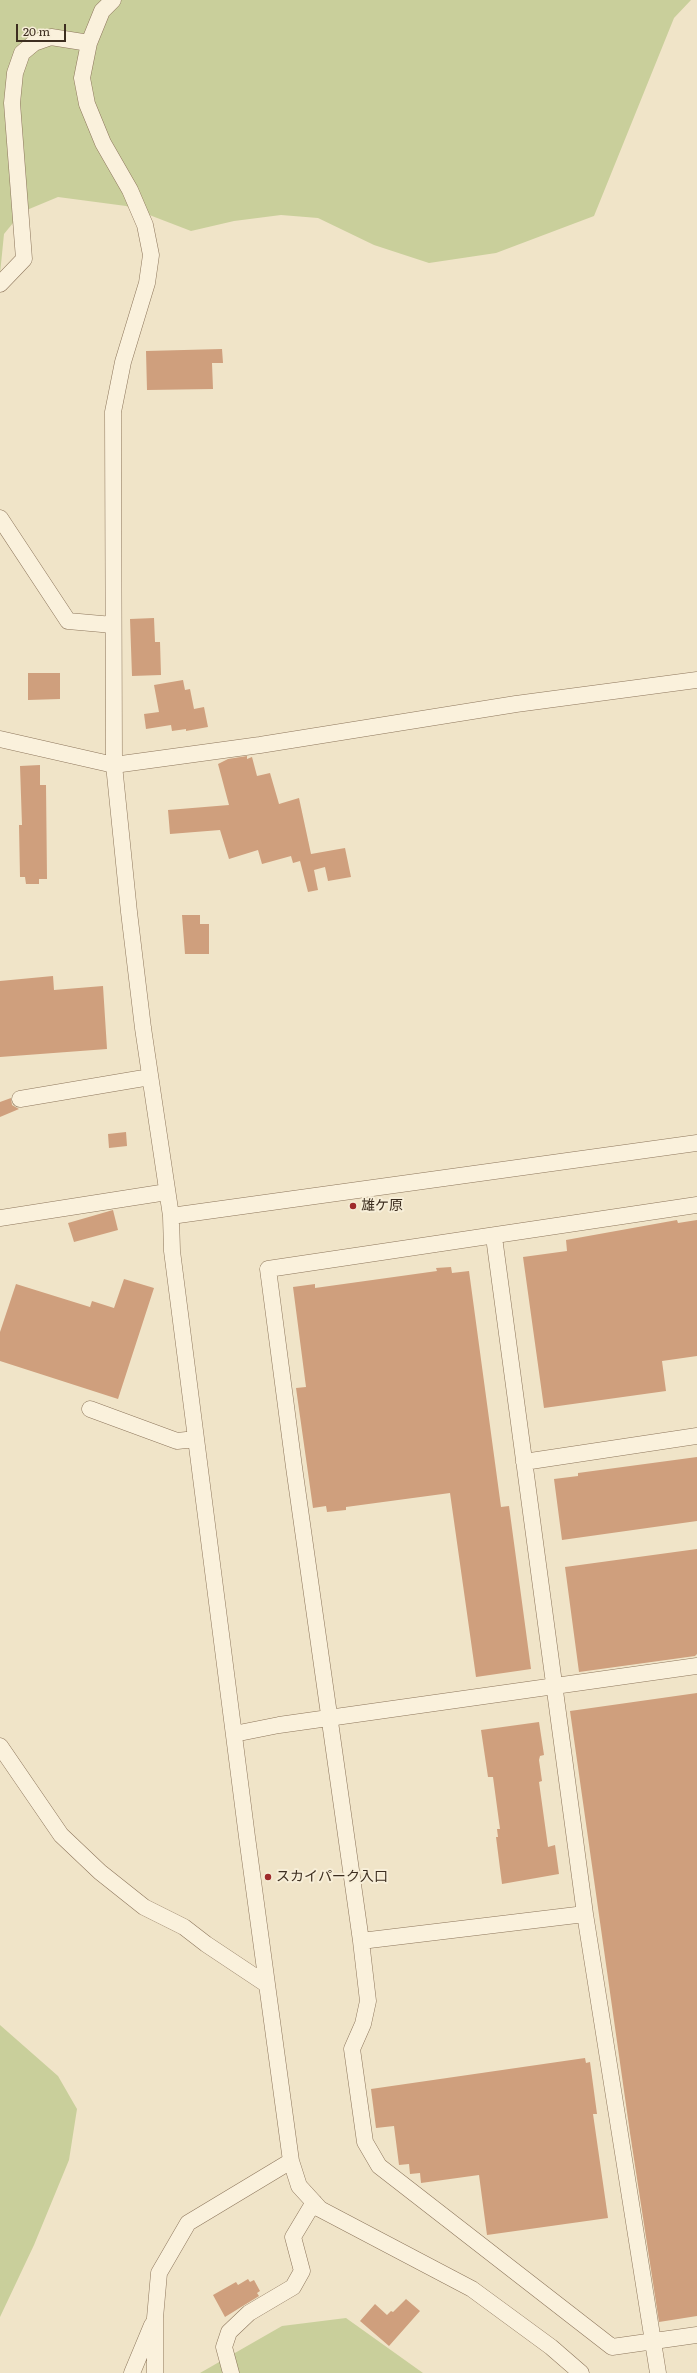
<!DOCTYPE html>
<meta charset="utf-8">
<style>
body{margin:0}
#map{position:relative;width:697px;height:2373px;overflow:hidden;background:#f0e4c8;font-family:Literata,serif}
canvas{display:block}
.scale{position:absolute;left:16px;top:24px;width:50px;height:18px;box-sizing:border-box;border:2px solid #3d2e20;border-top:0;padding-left:5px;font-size:12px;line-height:14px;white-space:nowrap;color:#3d2e20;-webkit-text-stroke:3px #f7eed8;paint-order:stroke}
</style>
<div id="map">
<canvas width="697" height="2373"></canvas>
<div class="scale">20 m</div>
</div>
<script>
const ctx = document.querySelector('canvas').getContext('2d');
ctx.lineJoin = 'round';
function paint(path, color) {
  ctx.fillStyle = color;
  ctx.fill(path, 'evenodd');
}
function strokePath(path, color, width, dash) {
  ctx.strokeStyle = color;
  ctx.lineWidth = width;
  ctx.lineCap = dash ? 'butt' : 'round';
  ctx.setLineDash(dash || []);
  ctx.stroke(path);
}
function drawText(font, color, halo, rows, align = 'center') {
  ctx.font = font + ' Literata,"Noto Sans JP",serif';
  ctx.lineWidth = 4;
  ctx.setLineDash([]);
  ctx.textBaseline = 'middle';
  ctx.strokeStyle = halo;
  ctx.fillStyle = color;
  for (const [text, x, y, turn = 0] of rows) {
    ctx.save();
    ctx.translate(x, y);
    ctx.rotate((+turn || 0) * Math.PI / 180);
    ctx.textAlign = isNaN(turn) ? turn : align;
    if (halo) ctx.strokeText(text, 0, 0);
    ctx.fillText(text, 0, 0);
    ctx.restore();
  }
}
paint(new Path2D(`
 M0,0h691l-17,18 -80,198 -98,37 -67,10 -55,-18 -56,-27 -37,-3 -47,6 -43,10 -65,-25 -68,-9 -36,15 -18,22 -4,40z
 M0,2025l58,51 19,33 -8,51 -35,85 -34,72z
 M346,2318l77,55h-223l82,-47z`), '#c9cf9b');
paint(new Path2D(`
 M222,349l1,14h-11l1,26 -66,1 -1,-39z
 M154,618l1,24h5l1,33 -29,1 -2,-57z
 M28,673h32v26l-32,1z
 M183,680l2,10 5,-1 4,20 10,-2 4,20 -22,4v-2l-14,2 -1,-6 -25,4 -2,-15 15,-2 -5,-27z
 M247,756v3l5,-2 5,19 13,-3 9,31 20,-6 12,56 34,-6 6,29 -23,4 -3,-14 -11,3 4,20 -10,2 -8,-31 -7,2 -2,-7 -29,8 -4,-14 -29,9 -9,-29 -50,4 -2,-24 61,-5 -11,-41 10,-5z
 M40,765v20h6l1,94h-8v5h-13l-1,-7h-5l-1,-52h3l-2,-59z
 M182,915h18v9h9v30h-24z
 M53,976l1,14 49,-4 4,63 -107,8v-76z
 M11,1098l1,7 7,4 -19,8v-15z
 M126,1132l1,14 -18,2 -1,-14z
 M113,1210l5,20 -44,12 -6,-19z
 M677,1220l1,3 19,-3v136l-35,5 4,30 -122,17 -21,-151 44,-6 -1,-11z
 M451,1267l1,6 17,-2 32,236 8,-1 22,163 -55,8 -26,-184 -104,14v3l-19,2 -1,-6 -13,2 -17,-120 10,-1 -13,-100 22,-3v4l122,-17 -1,-3z
 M124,1279l30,9 -36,111 -118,-38v-29l16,-48 74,23 2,-6 22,7z
 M697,1457v64l-135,19 -8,-61 24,-3v-3z
 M697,1549v105l-2,2 -116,16 -14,-105z
 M697,1693v623l-38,6 -29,-189 -60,-422z
 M539,1722l5,33 -4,1 -1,4 3,21 -3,1 9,65 7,-2 4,29 -57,10 -6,-47h2l-1,-8h3l-7,-52h-5l-7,-47z
 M585,2058l1,5 4,-1 7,52h-4l15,104 -121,17 -8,-60 -58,8 -1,-10 -10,1 -1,-10 -10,1 -5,-39 -18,2 -5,-39z
 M248,2279l2,3 4,-2 6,11 -3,2 2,3 -34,21 -12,-22 23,-13 2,3z
 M406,2299l14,12 -31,35 -29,-25 15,-17 12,11 4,-4 2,1z`), '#cf9f7d');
const minor = new Path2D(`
 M113,0l-11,11 -13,32 -7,35 5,26 16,39 27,47 15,35 6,30 -4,28 -24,79 -10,50 1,353 15,147 14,116 28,188 1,35 75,586 44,324 8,25 21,23 152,80 79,58 30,26
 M0,284l24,-25 -12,-156 3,-30 7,-20 12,-10 17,-6 38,6
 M0,518l68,103 45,4
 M0,739l114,26 146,-20 256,-41 181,-24
 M20,1099l130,-22
 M171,1216l526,-73
 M0,1218l167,-26
 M494,1237l91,677 -224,27 -67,-474 -26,-198 429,-64
 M90,1409l87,32 19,-2
 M524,1462l173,-26
 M234,1734l45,-9 418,-59
 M0,1746l61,89 39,37 44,35 40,20 22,17 60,40
 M585,1914l73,459
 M361,1941l7,60 -5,23 -11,25 13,93 14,24 233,181 85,-12
 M132,2373l20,-48
 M155,2373v-55l4,-45 29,-50 103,-62
 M231,2373l-7,-26 5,-15 20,-19 44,-26 9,-16 -9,-34 21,-35`);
strokePath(minor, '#8d765c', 17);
strokePath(minor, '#faf1dc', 16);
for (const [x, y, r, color] of [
 [353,1206,4,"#9e2a2b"],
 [268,1877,4,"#9e2a2b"]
]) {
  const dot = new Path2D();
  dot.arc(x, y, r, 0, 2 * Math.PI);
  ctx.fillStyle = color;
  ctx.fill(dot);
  strokePath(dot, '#f7eed8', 1.5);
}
drawText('14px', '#3d2e20', '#f7eed8', [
 ["雄ケ原",361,1206],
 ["スカイパーク入口",276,1877]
], 'left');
</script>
